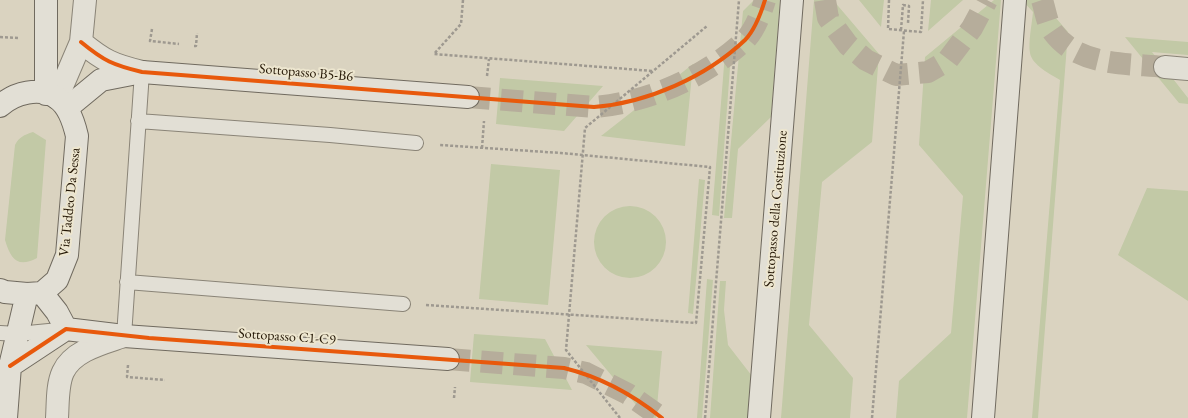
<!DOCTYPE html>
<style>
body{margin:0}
canvas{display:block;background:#dad3c0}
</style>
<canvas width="1188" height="418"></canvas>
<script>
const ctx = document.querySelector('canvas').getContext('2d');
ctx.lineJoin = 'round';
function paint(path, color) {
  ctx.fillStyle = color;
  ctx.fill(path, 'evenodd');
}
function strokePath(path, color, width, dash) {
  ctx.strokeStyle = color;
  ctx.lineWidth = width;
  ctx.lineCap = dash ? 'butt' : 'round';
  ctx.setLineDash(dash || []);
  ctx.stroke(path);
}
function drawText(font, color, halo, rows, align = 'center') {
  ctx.font = font + ' "EB Garamond",serif';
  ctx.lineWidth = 4;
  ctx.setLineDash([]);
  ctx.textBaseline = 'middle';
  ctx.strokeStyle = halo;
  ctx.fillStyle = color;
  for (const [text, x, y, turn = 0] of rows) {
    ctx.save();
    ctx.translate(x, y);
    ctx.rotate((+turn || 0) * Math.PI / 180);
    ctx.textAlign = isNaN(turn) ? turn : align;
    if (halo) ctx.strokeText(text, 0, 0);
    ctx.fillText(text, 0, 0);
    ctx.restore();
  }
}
paint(new Path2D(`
 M754,0h26l-9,117 -33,32 -6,69h-8l19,-207z
 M814,0h19l46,54 -7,88 -50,40 -13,143 44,53 -3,40h-69z
 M859,0h25l-3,27z
 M931,0h32l-35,31z
 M994,0h7l-34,418h-71l3,-37 52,-48 12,-137 -44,-51 6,-88z
 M1022,0h23l-1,4 24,28 -30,386h-6l28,-338c-10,-6 -28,-15 -30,-27 -2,-10 2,-30 3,-41z
 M1125,37l63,5v13l-36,-3 36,46v6l-9,-1z
 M725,53l6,1 -12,162 -7,-1z
 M693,64l-8,82 -84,-10z
 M500,78l103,8 -39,45 -68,-7z
 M33,132l13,8 -9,118c-19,10 -26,2 -32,-18l10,-95c4,-8 9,-10 18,-13z
 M491,164l69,6 -12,135 -69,-6z
 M699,179l6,1 -12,134 -5,-1z
 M1147,188l41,3v110l-70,-46z
 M594 242a36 36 0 1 1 72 0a36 36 0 1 1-72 0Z
 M707,279l6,1 -11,138h-5z
 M720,281h6l-2,29 4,35 24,31 -4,42h-38z
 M474,334l71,5 27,51 -102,-8z
 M586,345l76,6 -6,67h-9z`), '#c2c9a6');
strokePath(new Path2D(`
 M825,0l3,18 20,27 18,15 30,15 32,-3 19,-11 25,-33 15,-28
 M1042,0c3,9 5,24 11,32 26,35 73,31 112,35`), '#b6ad9b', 22, [22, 11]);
strokePath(new Path2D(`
 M468,97l126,10c53,-4 112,-30 151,-67 10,-10 16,-27 20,-40
 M448,359l116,9 22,5 42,21 34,24`), '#b6ad9b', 22, [22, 11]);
const lane = new Path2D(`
 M138,121l192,14 86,8
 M127,282l276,22
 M0,333l18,1 41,-4
 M124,336l18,-264`);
const street = new Path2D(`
 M81,42c23,19 32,23 61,30
 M1165,67l23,2
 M57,98l24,-56 4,-42
 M57,418c1,-15 0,-33 6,-46 10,-22 41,-29 61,-36`);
const secondary = new Path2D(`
 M46,0v94
 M0,106c14,-13 40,-20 57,-8 12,8 17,25 20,38l-10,119 -10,25 -15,13 -15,1 -22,-2 -5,-2
 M67,108l34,-28 41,-8 326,25
 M42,293l15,19 9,17
 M10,366l56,-37 58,7 324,23
 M6,418l4,-52 17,-72
 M759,418l33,-418
 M983,418l32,-418`);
strokePath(lane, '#8a8477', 16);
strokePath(street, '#8a8477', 24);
strokePath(secondary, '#706a5f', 24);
strokePath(new Path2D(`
 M463,0l-2,24 -27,30 219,17
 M889,0l-1,29 33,3 2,-32
 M152,29l-2,12 29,3
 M901,30l2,-25 6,1 -1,17
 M0,37l18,1
 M194,46h2l1,-13
 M487,76l2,-17
 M482,148l2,-27
 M426,305l270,18 13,-144 1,-12 -149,-14 -121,-8
 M128,365l-1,12 38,3
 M454,398l1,-11
 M620,418l-54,-68 19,-222 122,-102
 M705,418l34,-418
 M872,418l32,-387`), '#9e9990', 2.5, [3, 2]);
strokePath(lane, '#e2dfd5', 14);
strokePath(street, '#e2dfd5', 22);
strokePath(secondary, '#e2dfd5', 22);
strokePath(new Path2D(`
 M81,42c23,19 32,23 61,30l452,35c53,-4 112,-30 151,-67 10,-10 16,-27 20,-40
 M10,366l56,-37 83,9 415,30c37,9 68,26 98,50`), '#e8590c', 4);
drawText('14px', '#241705', '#ede6cf', [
 ["Sottopasso B5-B6",306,73,5],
 ["Via Taddeo Da Sessa",70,202,-84],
 ["Sottopasso della Costituzione",776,209,-85],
 ["Sottopasso C1-C9",287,337,4]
]);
</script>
